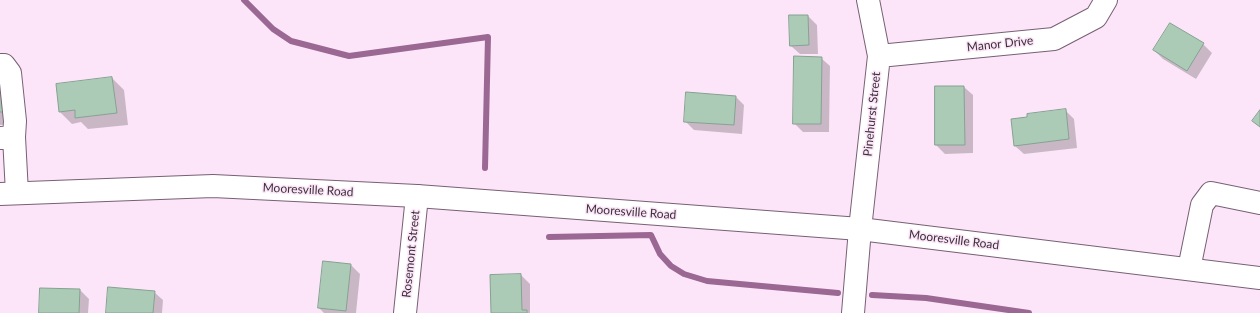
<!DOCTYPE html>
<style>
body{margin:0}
canvas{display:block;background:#fce5f8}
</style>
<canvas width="1260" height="313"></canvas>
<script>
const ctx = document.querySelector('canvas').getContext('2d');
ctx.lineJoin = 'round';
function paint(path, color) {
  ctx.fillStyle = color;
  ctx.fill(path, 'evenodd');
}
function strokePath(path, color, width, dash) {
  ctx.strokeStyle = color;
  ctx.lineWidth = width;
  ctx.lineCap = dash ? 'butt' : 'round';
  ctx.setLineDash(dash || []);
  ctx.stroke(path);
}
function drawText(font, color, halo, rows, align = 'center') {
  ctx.font = font + ' Lato,sans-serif';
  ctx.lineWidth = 3;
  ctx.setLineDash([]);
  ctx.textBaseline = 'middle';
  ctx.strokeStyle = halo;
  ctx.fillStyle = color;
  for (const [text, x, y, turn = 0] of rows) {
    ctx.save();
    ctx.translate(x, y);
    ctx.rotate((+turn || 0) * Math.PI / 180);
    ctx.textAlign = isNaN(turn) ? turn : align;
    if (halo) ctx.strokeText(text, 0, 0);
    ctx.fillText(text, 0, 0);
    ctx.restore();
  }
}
paint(new Path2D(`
 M808,16l9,9 1,29h-18l-9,-8z
 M1203,44l9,9 -16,26 -33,-20 -9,-9z
 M821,58l9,8 -1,66h-26l-9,-9z
 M0,77l20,46 -20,2z
 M112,78l12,12 4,35 -40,4 -7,-7 -9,2 -12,-12z
 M964,87l9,8v58l-28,1 -9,-9z
 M735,96l9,9 -2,29 -48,-4 -9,-9z
 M1065,110l9,9 3,29 -53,6 -9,-8z
 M351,265l9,9 -4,39h-32l-5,-5z
 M521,275l9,9v29h-38z
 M80,290l9,9 -1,14h-48z
 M154,292l9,8 -1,13h-55z`), '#0003');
strokePath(new Path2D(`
 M244,0l29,29 18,12 58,15 139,-19 -3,131
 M549,237l102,-2 9,19 11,12 13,8 23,7 131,12
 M872,295l54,3 103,15`), '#9b6894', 6);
const building = new Path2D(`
 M789,15h19l1,30 -19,1z
 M1170,23l34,20 -17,28 -34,-21z
 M794,56l28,1 -1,67h-28z
 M0,76l9,36h-9z
 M112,77l5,36 -42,5v-8l-16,2 -3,-28z
 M935,86h29l1,59h-30z
 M686,92l50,4 -2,29 -50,-3z
 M1066,109l3,30 -55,7 -3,-27 16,-2v-3z
 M1260,110v17l-8,-6z
 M323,261l28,3 -5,47 -28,-3z
 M521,274l1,36h5v3h-36l-1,-38z
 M108,287l47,4 -2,22h-47z
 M40,288l40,1 -1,24h-40z`);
paint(building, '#accbb7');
strokePath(building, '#84a290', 1);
const minor = new Path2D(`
 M879,56l175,-17 42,-22 10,-17
 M0,65h4l6,8 5,48 -1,16
 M0,138l14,-1 3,56
 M1189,269l13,-64 9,-12 49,10
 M405,313l12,-117
 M853,313l7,-84 19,-173 -11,-56`);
const major = new Path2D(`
 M0,194l213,-8 204,10 443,33 400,49`);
strokePath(minor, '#786074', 24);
strokePath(major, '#786074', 24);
strokePath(minor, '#fff', 22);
strokePath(major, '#fff', 22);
drawText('12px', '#3c313a', '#fce5f8', [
 ["Manor Drive",1000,44,-6],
 ["Pinehurst Street",872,114,-84],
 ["Mooresville Road",308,190,3],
 ["Mooresville Road",631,212,4],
 ["Mooresville Road",954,240,7],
 ["Rosemont Street",411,254,-84]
]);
</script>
